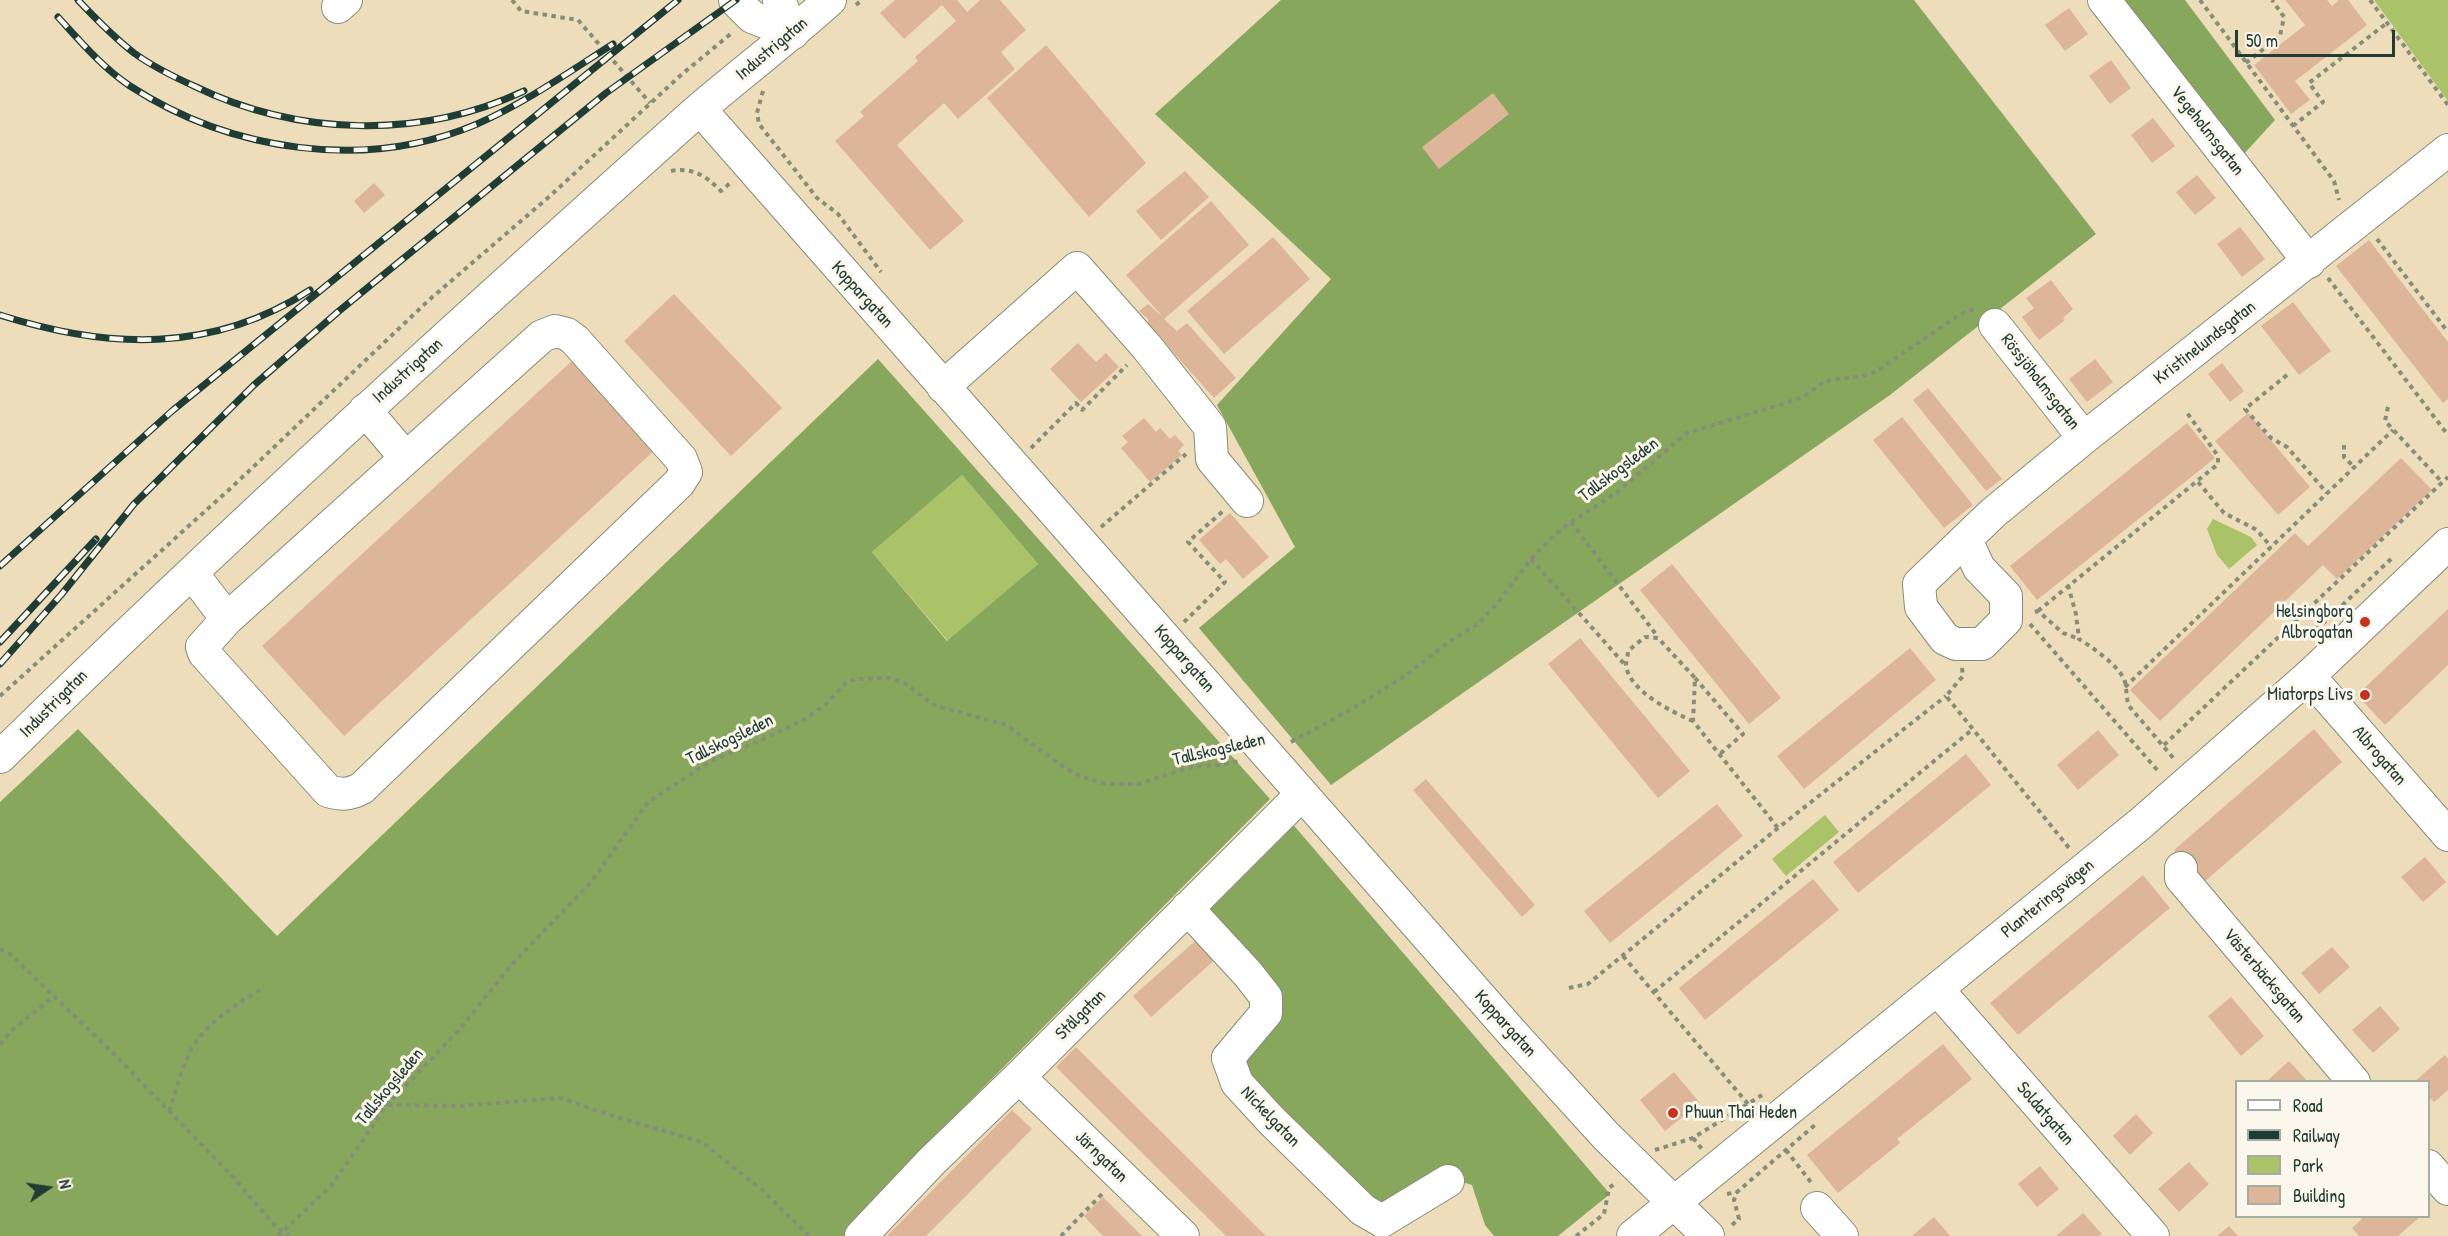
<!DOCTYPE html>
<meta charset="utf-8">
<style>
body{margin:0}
#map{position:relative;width:2448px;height:1236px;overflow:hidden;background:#edb;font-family:"Patrick Hand",sans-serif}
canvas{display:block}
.legend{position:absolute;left:2235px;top:1080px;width:195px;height:138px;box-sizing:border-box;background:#fbf7ec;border:2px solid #a3ada2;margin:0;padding:8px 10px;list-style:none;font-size:18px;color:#1f3d34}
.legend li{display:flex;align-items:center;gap:12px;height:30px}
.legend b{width:30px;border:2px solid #a3ada2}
.north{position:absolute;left:18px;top:1158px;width:60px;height:60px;-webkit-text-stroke:4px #fbf7ec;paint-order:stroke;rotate:77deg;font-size:16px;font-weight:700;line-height:24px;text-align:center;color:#1f3d34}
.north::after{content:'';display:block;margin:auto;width:21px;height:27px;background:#1f3d34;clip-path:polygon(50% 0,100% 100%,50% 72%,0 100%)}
.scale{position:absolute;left:2235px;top:30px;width:160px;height:27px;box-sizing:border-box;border:3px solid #1f3d34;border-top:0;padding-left:8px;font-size:18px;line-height:21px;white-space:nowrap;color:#1f3d34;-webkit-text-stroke:4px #fbf7ec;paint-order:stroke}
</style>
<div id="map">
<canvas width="2448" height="1236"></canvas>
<ul class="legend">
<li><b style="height:8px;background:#fff"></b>Road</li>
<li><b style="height:8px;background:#1f3d34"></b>Railway</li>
<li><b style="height:16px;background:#aac268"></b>Park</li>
<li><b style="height:16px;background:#ddb599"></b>Building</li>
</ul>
<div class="north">N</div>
<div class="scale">50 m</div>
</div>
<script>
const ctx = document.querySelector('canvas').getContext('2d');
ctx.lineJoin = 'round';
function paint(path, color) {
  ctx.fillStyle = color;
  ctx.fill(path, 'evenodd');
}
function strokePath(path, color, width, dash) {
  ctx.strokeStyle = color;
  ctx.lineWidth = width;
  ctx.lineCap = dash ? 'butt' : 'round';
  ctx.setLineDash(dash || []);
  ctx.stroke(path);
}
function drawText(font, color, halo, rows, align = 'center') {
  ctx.font = font + ' "Patrick Hand",sans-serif';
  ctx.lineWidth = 6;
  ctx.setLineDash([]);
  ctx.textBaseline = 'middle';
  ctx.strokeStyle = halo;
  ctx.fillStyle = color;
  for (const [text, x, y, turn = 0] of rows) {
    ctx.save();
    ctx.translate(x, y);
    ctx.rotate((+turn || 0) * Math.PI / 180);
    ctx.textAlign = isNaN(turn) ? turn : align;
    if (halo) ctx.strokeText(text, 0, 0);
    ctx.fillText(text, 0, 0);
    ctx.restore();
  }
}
paint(new Path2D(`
 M2374,0h74v101z
 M962,475l76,89 -90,77 -76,-89z
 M2213,519l38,18 6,8 -28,24 -12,-14 -10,-26z
 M1825,815l14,17 -53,44 -14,-17z`), '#aac268');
paint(new Path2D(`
 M1281,0h633l182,234 -206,161 -559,390 -132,-157 96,-81 -78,-142 114,-126 -176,-165z
 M2123,0h62l90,120 -32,35z
 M878,359l392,440 -319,321 -100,116h-851v-434l78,-73 199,207zM962,475l76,89 -91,77 -75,-89z
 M1290,821l320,373 -52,42h-64l-9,-11 -13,-40 -40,-12 -48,41 -145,-150 41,-64 -80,-88z`), '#87a85c');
paint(new Path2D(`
 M895,0h62l10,12 13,-12h20l26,30 -25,22 14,17 -57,50 -14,-16 -47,42 67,76 -34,29 -95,-109 29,-25 -4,-4 58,-51 -3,-4 41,-36 -14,-16 -38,34 -24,-26z
 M2285,0h42l5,6 7,-6h9l19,25 -72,56 15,19 -19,14 -37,-49 51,-40z
 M2069,8l19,26 -23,17 -20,-26z
 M1046,45l100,118 -57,54 -102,-119z
 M2111,60l20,28 -21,16 -21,-28z
 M1493,93l16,21 -70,55 -17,-22z
 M2153,118l22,28 -23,17 -21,-28z
 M1185,171l24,26 -48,43 -25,-29z
 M2197,175l19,23 -21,17 -19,-23z
 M374,183l11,12 -21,18 -10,-12z
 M1211,201l38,44 -85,74 13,12 10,-8 49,55 -22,20 -67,-75 2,-3 -10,-9 9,-7 15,13 -37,-42z
 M2240,227l25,32 -23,18 -25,-33z
 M1273,237l37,42 -86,75 -37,-43z
 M2369,240l79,102v57l-5,4 -107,-137z
 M2051,280l22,29 -10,9 2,2 -26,20 -17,-23 12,-9 -8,-10z
 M674,294l108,114 -51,48 -107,-115z
 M2293,302l38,49 -32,24 -38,-49z
 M1078,343l18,19 10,-9 13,14 -38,35 -31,-33z
 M575,358l82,90 -313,288 -82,-90z
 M2095,359l18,23 -26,20 -18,-23z
 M2222,363l22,28 -14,11 -22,-28z
 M1928,388l74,91 -16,12 -73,-91z
 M2248,413l62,74 -32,28 -63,-74z
 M1902,417l71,88 -29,23 -71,-88z
 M1144,418l12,14 4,-4 10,11 5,-4 9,10 -6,6 4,4 -32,27 -29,-34 7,-6 -6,-6z
 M2187,423l28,35 -178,142 -27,-34z
 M2401,458l31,32 -95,89 -14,-14 -163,156 -30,-31 165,-157 13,13z
 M1230,513l39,44 -26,22 -17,-20 -6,5 -21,-24z
 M1672,564l109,134 -32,26 -109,-134z
 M2448,609v56l-63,60 -28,-30z
 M1580,638l110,133 -32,27 -110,-134z
 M1910,648l26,32 -132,109 -27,-33z
 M2314,729l28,33 -139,121 -29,-33z
 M2098,730l21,25 -41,35 -21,-25z
 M1966,754l25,31 -133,108 -25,-31z
 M1426,779l109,126 -13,12 -109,-127z
 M1717,804l26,32 -133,107 -26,-32z
 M2425,857l21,25 -23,20 -22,-25z
 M2143,875l27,33 -152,127 -28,-32z
 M1813,879l26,31 -134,110 -26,-32z
 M1201,936l18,20 -68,61 -18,-21z
 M2332,947l18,20 -31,27 -18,-21z
 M2231,997l33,39 -23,20 -33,-40z
 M2380,1006l20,23 -27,24 -21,-23z
 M1943,1044l29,35 -75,60 3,4 -62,50 -31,-38z
 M1076,1047l144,143 46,46h-40l-106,-105 -64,-64z
 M2445,1055l3,4v31l-14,12 -6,-6v-14h-14z
 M2289,1061l19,21h-42z
 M1674,1072l26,31 -35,28 -25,-31z
 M1012,1110l20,19 -64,65 -42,42h-39z
 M2136,1114l17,19 -23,22 -17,-19z
 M2189,1162l20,22 -30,28 -21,-23z
 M2040,1166l19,23 -22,18 -19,-23z
 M1103,1197l39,39h-39l-4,-4 -15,-16z
 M2083,1213l19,21 -3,2h-43z
 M2365,1216h56l-23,20h-39l-7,-8z
 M1934,1217l16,19h-38z
 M2229,1226l9,10h-21z`), '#ddb599');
const minor = new Path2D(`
 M735,0l17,17 41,16
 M779,0l14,33
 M2104,0l205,262
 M338,7l8,-7
 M700,109l814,926 92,101 102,100
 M1995,325l89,113
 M555,331l12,3 8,6 106,119 5,13 -7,11 -317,305c-13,7 -20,7 -34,3l-124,-138 -2,-6 25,-28 315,-283z
 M943,387l134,-119 69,78 64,81 2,32 35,42
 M365,410l40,47
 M1966,540l13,28 27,28v24l-24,24h-26l-11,-5 -24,-32 -2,-23 74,-71 91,-75 364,-288
 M192,573l35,46
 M2309,676l139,159
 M0,757c225,-221 460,-434 696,-645 44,-38 91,-73 134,-112
 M2181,868v10l173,204
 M1187,908l61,66 18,23v16l-38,45 9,25 34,37 92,90 19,11 66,-40
 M1938,990l215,246
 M1019,1077l164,159
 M2428,1166l20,23
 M1817,1208l25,28
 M861,1236l70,-74 88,-85 283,-283
 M1633,1236l507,-412 169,-148 139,-132`);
strokePath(minor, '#868d78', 34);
strokePath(new Path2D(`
 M512,0l9,11 57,9 72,83
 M2200,0l134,181 5,19
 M2370,0l78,105
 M856,5l6,-5
 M2246,63l34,-27 4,-19 -12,-17
 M763,91l-6,22 2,11 58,74 21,16 43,58
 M2293,126l30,-24 -14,-19 78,-60
 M671,171c22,-4 35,5 50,20l10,-9
 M2377,239l71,93
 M2328,278l120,157
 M2287,375l-42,34 26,29 16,9 40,46
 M2388,407l-3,14 56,60
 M2344,445v12l11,11
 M1031,448l45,-45 6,7 45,-45
 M2198,482l26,31 33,17 14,17
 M1571,522l87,115
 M1101,527l85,-73
 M1531,559l95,107
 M2068,585l8,29 3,25c13,8 42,28 46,43 2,9 1,16 4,24l46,54
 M2038,611l180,-147v-8l-33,-46
 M2035,612l3,-1 25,22 16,6
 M1184,622l41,-40 -37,-40 35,-31
 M2030,624l129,148
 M2316,630l75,-71
 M1962,668l1,8 -17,20 124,153
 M1695,678l48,56 -23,20
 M2125,687l268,-257
 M0,696l232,-209 197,-187 121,-104 131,-121 52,-43
 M1693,721c-21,-9 -64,-30 -67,-56 0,-4 2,-10 2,-14l17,-14 13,1 37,40 -2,43 85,107
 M1291,742l59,-32 55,-34 45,-35 28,-17 17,-18 36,-47 19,-20 21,-17 45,-29 71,-60 99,-30 17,-6 22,-16 38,-5 14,-5 82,-56 11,-5h6
 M2164,745l284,-268
 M0,949l10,5 101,97 123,127 41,48 14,10
 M1623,956l125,148
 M1569,988l19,-4 190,-156 168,-132
 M1654,992l319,-263
 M0,1044l11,-13 43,-35
 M388,1105l71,1 101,-8 56,19 86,25 60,48 47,46
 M169,1111c7,-20 12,-42 22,-61 16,-29 46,-45 73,-63
 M1693,1138l9,11
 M1655,1150l38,-12 69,-43
 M1786,1150l27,35
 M1727,1194l10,-2 78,-67
 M1732,1225l7,-6 -5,-19 3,-8
 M278,1236l53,-50 56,-81 71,-74 56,-69 77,-80 57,-80 63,-41 48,-20 46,-22 21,-15 20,-21 9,-4 34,-1 14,4 31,23 72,20 59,43 18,9 23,7h32l53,-17 27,-2 22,-4
 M1061,1236l42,-43
 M1576,1236l28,-22 5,-26 8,-6`), '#868d78', 4, [4.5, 4.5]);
strokePath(minor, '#fff', 32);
const rail = new Path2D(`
 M78,0c17,18 37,38 56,53 18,13 40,24 60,33 103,50 226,54 330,5
 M58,17c22,24 44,50 72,69 100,65 235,86 347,38 48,-21 92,-52 136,-80
 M0,315c107,34 212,39 310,-25
 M0,566l172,-155 506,-411
 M0,642l96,-103
 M0,664l61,-69 73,-91 120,-119 85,-74 267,-218 130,-93`);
strokePath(rail, '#1f3d34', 7);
strokePath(rail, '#fbf7ec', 4.5, [14]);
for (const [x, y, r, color] of [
 [2365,622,6,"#c8321e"],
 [2365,695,6,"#c8321e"],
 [1673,1113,6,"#c8321e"]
]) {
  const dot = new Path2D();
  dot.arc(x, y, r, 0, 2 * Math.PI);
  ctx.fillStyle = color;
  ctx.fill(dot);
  strokePath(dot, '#fbf7ec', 2);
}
drawText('18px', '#1f3d34', '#fbf7ec', [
 ["Industrigatan",772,49,-40],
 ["Vegeholmsgatan",2207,131,52],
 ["Koppargatan",862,295,48],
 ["Kristinelundsgatan",2205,343,-38],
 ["Industrigatan",408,371,-42],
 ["Rössjöholmsgatan",2040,382,52],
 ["Tallskogsleden",1619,470,-37],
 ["Koppargatan",1184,659,49],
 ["Industrigatan",54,704,-45],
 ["Tallskogsleden",730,740,-26],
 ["Tallskogsleden",1219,750,-13],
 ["Albrogatan",2379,756,49],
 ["Planteringsvägen",2048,899,-39],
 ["Västerbäcksgatan",2264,976,50],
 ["Stålgatan",1081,1015,-45],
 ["Koppargatan",1505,1024,48],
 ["Tallskogsleden",390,1087,-50],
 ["Soldatgatan",2045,1114,49],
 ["Nickelgatan",1270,1117,46],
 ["Järngatan",1101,1157,44]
]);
drawText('18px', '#1f3d34', '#fbf7ec', [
 ["Helsingborg",2353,612],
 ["Albrogatan",2353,633],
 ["Miatorps Livs",2353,695],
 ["Phuun Thai Heden",1685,1113,"left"]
], 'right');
</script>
